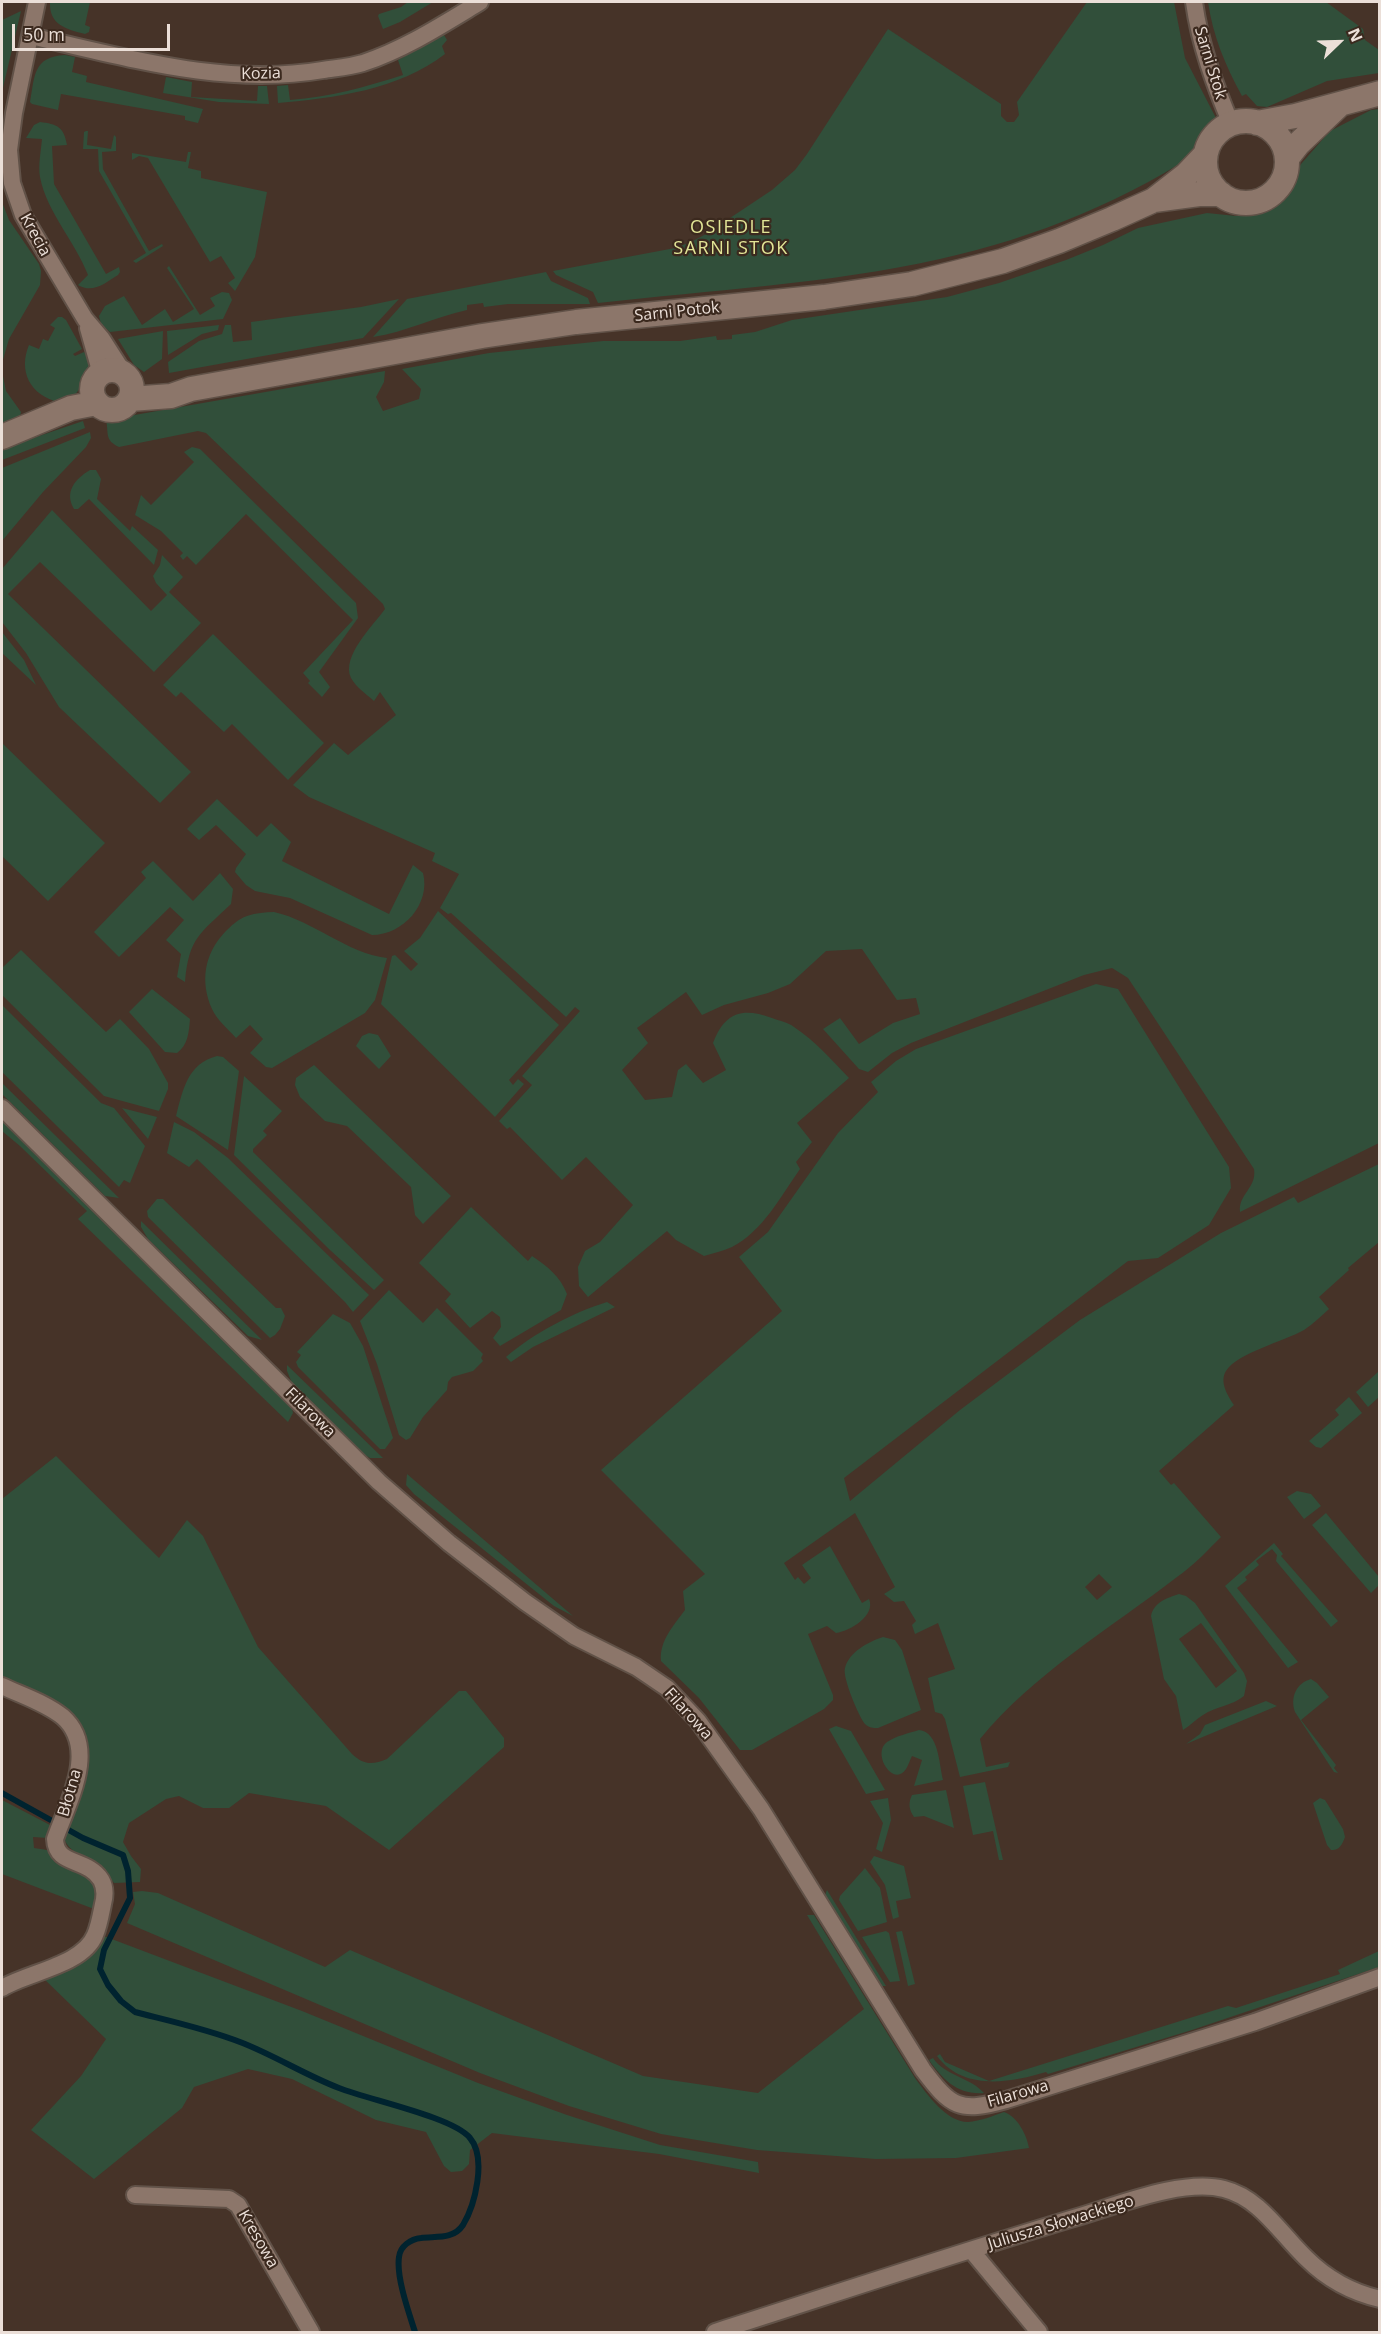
<!DOCTYPE html>
<meta charset="utf-8">
<style>
body{margin:0}
#map{position:relative;width:1381px;height:2334px;overflow:hidden;background:#463328;font-family:"Open Sans",sans-serif}
canvas{display:block}
.frame{position:absolute;inset:0;border:3px solid #ebdfd8;pointer-events:none}
.north{position:absolute;left:1309px;top:12px;width:60px;height:60px;-webkit-text-stroke:4px #3b291e;paint-order:stroke;rotate:67deg;font-size:16px;font-weight:700;line-height:24px;text-align:center;color:#ebdfd8}
.north::after{content:'';display:block;margin:auto;width:21px;height:27px;background:#ebdfd8;clip-path:polygon(50% 0,100% 100%,50% 72%,0 100%)}
.scale{position:absolute;left:12px;top:24px;width:158px;height:27px;box-sizing:border-box;border:3px solid #ebdfd8;border-top:0;padding-left:8px;font-size:18px;line-height:21px;white-space:nowrap;color:#ebdfd8;-webkit-text-stroke:4px #3b291e;paint-order:stroke}
</style>
<div id="map">
<canvas width="1381" height="2334"></canvas>
<div class="frame"></div>
<div class="north">N</div>
<div class="scale">50 m</div>
</div>
<script>
const ctx = document.querySelector('canvas').getContext('2d');
ctx.lineJoin = 'round';
function paint(path, color) {
  ctx.fillStyle = color;
  ctx.fill(path, 'evenodd');
}
function strokePath(path, color, width, dash) {
  ctx.strokeStyle = color;
  ctx.lineWidth = width;
  ctx.lineCap = dash ? 'butt' : 'round';
  ctx.setLineDash(dash || []);
  ctx.stroke(path);
}
function drawText(font, color, halo, rows, align = 'center') {
  ctx.font = font + ' "Open Sans",sans-serif';
  ctx.lineWidth = 4.5;
  ctx.setLineDash([]);
  ctx.textBaseline = 'middle';
  ctx.strokeStyle = halo;
  ctx.fillStyle = color;
  for (const [text, x, y, turn = 0] of rows) {
    ctx.save();
    ctx.translate(x, y);
    ctx.rotate((+turn || 0) * Math.PI / 180);
    ctx.textAlign = isNaN(turn) ? turn : align;
    if (halo) ctx.strokeText(text, 0, 0);
    ctx.fillText(text, 0, 0);
    ctx.restore();
  }
}
paint(new Path2D(`
 M50,2h40l-5,23 5,2 -1,5 -4,2c-19,-5 -36,-9 -35,-32z
 M408,2h25l-33,20 -17,7 -5,-13 1,-2 22,-7z
 M1087,2h87l11,56 32,62c2,11 1,16 -7,24 -79,55 -175,94 -270,115 -111,25 -229,31 -342,44l-5,-11 -37,-17 -3,-4 122,-23 16,-6 15,-8 66,-44 23,-20 12,-16 81,-125 113,75v12l6,6h7l5,-7 -2,-13z
 M1208,2h118l37,27 2,11 14,10v23l-52,8 -60,26 -10,-1 -11,-12 -4,2c-17,-31 -29,-60 -34,-94z
 M21,11l-19,81v-72z
 M444,35l3,5 -5,6 3,8c-47,36 -110,44 -167,49l-1,-17 11,-1 2,15c40,-3 75,-13 113,-25l-5,-15z
 M65,55l10,2 -3,15 15,4 -1,6 117,27 -5,14 -13,-3v-4l-124,-22 -3,16 -26,-6 -2,-2c5,-27 3,-45 35,-47z
 M166,77l26,5 -1,15 66,4 1,-15h9l2,18 -50,-2 -56,-9z
 M1379,109v1034l-139,69c-2,-18 17,-24 14,-43l-126,-191 -16,-10 -28,7 -173,68 -19,10 -24,19 -9,-3 -36,-40 17,-11 19,26 34,-21 27,-9 -4,-16 -19,2 -35,-51 -36,2 -36,33 -22,9 -44,12 -22,10 -16,-23 -49,36 11,15 -26,27 23,30 27,-3 6,-27 8,-6 17,19 23,-13 -13,-27c12,-31 29,-36 59,-25 7,3 16,4 22,9 21,14 38,33 55,51l-52,45 15,19 -16,20 4,7c-19,27 -37,62 -68,78 -9,4 -19,6 -28,9l-28,-16 -9,-9 -79,66 -9,-11 -1,-19 7,-16 15,-9 33,-37 -47,-48 -24,23 -52,-53 -3,2 -8,-8 33,-36 -10,-9 58,-65 -5,-4 -9,10 -115,-104 -3,1 -8,-6 19,-34 -27,-13 3,-8 -126,-56 -16,-12 41,-42 14,12 48,-40 -16,-23 -6,9c-8,-7 -18,-14 -23,-23 -10,-22 22,-52 34,-69l-2,-5 -177,-171 -8,-2 -79,16c-15,-7 -10,-14 -13,-27l279,-49 -1,11 -8,15 7,14 36,-12 2,-10 -19,-20 87,-16 114,-12h77l36,-5 1,4 15,-1v-4l23,-3 37,-12 155,-23 52,-14 67,-23 37,-15 35,-17 69,-15 29,3 43,-12 22,-40 29,-33 41,-21z
 M40,122c17,2 24,5 27,23l-15,1 2,38 52,90 13,-7 1,5 -2,3c-13,8 -25,19 -40,10l10,-10c-13,-34 -41,-62 -48,-98 -2,-12 1,-26 2,-38l-16,-1 8,-13z
 M86,131h2l-1,14 24,4 3,-14 2,2v14l-14,1 1,17 46,82 13,-7 1,2 -27,17 -3,-2 13,-8 -47,-82 -1,-22h-15l1,-17z
 M188,152h3l-3,16 13,3v7l66,14 -12,65 -20,34 -7,-8 7,-5 -14,-22 -11,6 -62,-104 -9,-2 -7,4v-7l54,9z
 M2,202l7,18 30,44 2,7 -1,14 -31,54 -7,24z
 M169,266l31,49 15,-9 -5,-8 12,-6 7,1 3,7 -9,19 -113,13 -9,-8 -2,-8 6,-10 19,-10 18,29 23,-16 8,13 21,-13 -27,-41z
 M546,272l5,9 37,17 2,6h-82l-24,3 -1,-4 -16,2v5c-32,7 -61,22 -94,27l34,-38z
 M399,299l-36,39 -194,35 -1,-11 31,-21 23,-7 3,-9h6l2,17 19,-2 -1,-18 110,-15z
 M58,317h4l4,3 16,29 -9,5 2,2 9,-4 4,5 3,-2 5,10 -21,30 -17,7c-28,-7 -40,-31 -29,-57l10,4 4,-10 5,2 7,-13 -5,-3z
 M219,325l-1,5 -16,4 -34,21 -1,-24z
 M163,331l-1,28 -18,13 -10,-7 -16,-26z
 M2,371l4,20 15,21 -1,4 -18,7z
 M83,421l2,7 -83,32v-10l2,-2z
 M90,432l1,6 -5,9 -43,45 -41,49v-73z
 M192,447l8,2 156,154 2,15 -39,54 11,15 -8,10 -14,-14 2,-2 -7,-8 50,-53 -107,-106 -50,51 -9,-9 -4,4 -3,-4 3,-3 -22,-22 -26,-16 6,-20 10,10 43,-43 -10,-10z
 M90,470h6l5,9 -4,20 33,32 2,-5 26,24 -4,15 -65,-66 -11,10h-4c-10,-17 1,-30 16,-39z
 M52,510l99,101 16,-16 -11,-12 -3,-7 7,-11 2,-10 21,22 -14,15 32,31 -47,49 -114,-110 -32,32 183,178 -31,31 -101,-96 -33,-54 -24,-31v-53z
 M2,632l22,28 12,25 -34,-32z
 M213,634l111,109 -36,37 -56,-56 -8,8 -43,-40 -5,5 -13,-12z
 M2,743l103,100 -57,58 -46,-45z
 M217,799l40,38 14,-14 20,19 -9,19 107,53 24,-49 10,8c8,31 -20,62 -51,62l-82,-37 -35,-7 -9,-6 -11,-13 1,-4 10,-14 -30,-29 -17,15 -12,-11z
 M153,861l40,40 27,-28 13,16 -2,15c-31,30 -42,33 -46,78l-8,-5 4,-23 -15,-14 18,-20 -14,-13 -51,50 -25,-25 52,-54 -5,-6z
 M438,911l121,114 -50,55 4,5 5,-6 6,5 -29,33 -114,-113 11,-48 3,-1 16,16 7,-7 -14,-13 16,-13z
 M274,912c40,9 72,41 113,46l-12,42 -10,13 -93,55 -6,-1 -16,-14 13,-14 -13,-14 -14,13c-8,-9 -19,-18 -24,-29 -12,-27 -8,-55 13,-77 6,-6 13,-13 22,-16 9,-3 18,-4 27,-4z
 M21,950l85,82 14,-13 29,30 19,34v6l-9,22 -55,-15 -102,-101v-27z
 M1096,984l22,5 111,178 2,21 -22,37 -51,33 -30,3 -284,217 6,23 110,-91 120,-90 141,-87 73,-36 4,6 81,-39v78l-31,26 1,2 -30,27 10,12c-8,7 -16,15 -25,21 -19,11 -67,23 -78,41 -7,11 2,25 8,34l-75,66 12,14 3,-2 47,54c-14,14 -28,29 -44,40 -66,51 -144,97 -197,162l6,28 24,-5 -2,5 -48,10 -15,-58 -3,-5 -7,-2 -7,-34 27,-9 -17,-46 -23,11 -3,-9 4,-4 -12,-20 -10,1 -10,-8 11,-7 -40,-74 -71,50 11,17 3,-3 6,7 7,-6 -9,-13 28,-19 32,57 7,-4c7,16 -18,32 -33,34l-9,-7 -19,8 25,61v5l-9,9 -72,41h-12l-41,-52 -38,-37c-2,-20 13,-36 24,-51l-2,-19 22,-17 -104,-104 181,-159 -43,-54 29,-25 70,-99 40,-41 -7,-10 25,-21 20,-12zM1099,1574l13,13 -15,13 -12,-13z
 M152,989l38,30c-1,13 -2,26 -13,34l-12,-1 -36,-40z
 M2,1005l99,98 13,5 31,38 -15,37 -6,-3 -5,7 -117,-115z
 M369,1033l9,2 13,21 -12,13 -23,-23 6,-10z
 M217,1056l6,1 16,14 -11,79 -52,-34c7,-26 11,-52 41,-60z
 M314,1065l137,131 -28,28 -8,-9 -4,-28 -64,-61 -22,-5 -25,-24 -5,-12 1,-7z
 M244,1076l38,35 -19,20 4,4 -14,14v3l131,128 -10,10 -44,-40 -96,-95z
 M2,1083l117,115 -14,-2 -103,-102z
 M122,1108l35,9 -9,22z
 M2,1120l22,20 268,269 1,4 -5,9 -210,-203 9,-8 -67,-65 -18,-15z
 M174,1122l20,10 34,26 141,137 -16,17 -8,-10 -148,-143 -8,8 -22,-14z
 M157,1199h6l113,109h5l4,8 -5,13 -5,6 -5,3 -122,-121 -1,-6z
 M471,1207l57,54 4,-5c16,11 28,20 35,38l-6,16 -61,36 -7,-8 8,-11 -1,-10 -8,-6 -22,17 -25,-27 6,-7 -32,-31z
 M141,1221l121,119 -14,-4 -100,-97 -7,-12z
 M389,1290l34,33 14,-15 46,46 -2,4 2,3 -10,10 -21,6 -4,5 -1,8 -24,27 -13,21 -4,2 -7,-5 -22,-71 -17,-43z
 M607,1302l8,5 -82,40 -22,15 -5,-5c28,-24 66,-44 101,-55z
 M333,1314l17,9 13,23 30,92 -8,11h-5l-82,-82 -2,-5 5,-7 -4,-3z
 M287,1365l96,93h-13l-7,-4 -71,-71 -5,-12z
 M1378,1372l1,25 -11,10 -12,-15z
 M1349,1397l13,16 -41,35 -5,-1 -7,-6 30,-26 -4,-5z
 M56,1456l103,102 28,-38 16,16 55,111 94,107c12,11 20,11 35,5l72,-68h7l38,47v9l-115,103 -63,-44 -77,-13 -20,15h-26l-24,-12 -13,3 -37,24 -6,19 8,14 10,13 -1,13 -26,1c-6,-8 -12,-17 -21,-22 -13,-8 -24,-8 -30,-25l16,-35 6,-29 -6,-40 -77,-50v-183z
 M407,1474l166,142 -19,-10 -140,-112 -8,-9z
 M1297,1491l14,3 10,12 -17,13 -17,-22z
 M1326,1513l53,64v8l-8,8 -59,-68z
 M1274,1543l9,11 -2,2 57,65 -7,6 -55,-66 1,-6 -5,-6 -16,12 3,4 -14,12 2,3 -10,8 61,74 -10,6 -63,-82z
 M1179,1594l7,2 9,7 49,70 3,8 -3,15c-12,10 -28,10 -41,19 -7,4 -13,11 -20,15l-7,-34 -12,-17 -13,-63c3,-14 16,-18 28,-22zM1201,1623l36,48 -21,17 -37,-49z
 M883,1637l12,3 7,10 19,60 -43,18c-5,0 -9,0 -13,-4 -6,-7 -23,-47 -20,-56 4,-16 23,-26 38,-31z
 M1311,1679l6,4 12,14 -28,23 35,45 -2,3 4,5 -4,-1 -39,-60c-5,-14 1,-29 16,-33z
 M1266,1701l11,5 -91,38 14,-10 5,-9z
 M836,1726l15,5 34,59 -19,4 -37,-65z
 M919,1730c20,2 20,34 24,50l-29,6 8,-26 -10,-4c-2,4 -4,10 -6,13 -12,19 -35,-15 -19,-27 9,-6 22,-9 32,-12z
 M985,1782l18,78h-4l-6,-29 -20,4 -10,-49z
 M946,1790l8,38 -30,-12 -10,1c-5,-7 -6,-14 -2,-22z
 M888,1798l3,22 -9,32 -6,-3 7,-26 -13,-22z
 M1320,1798l5,2 18,29 2,8c-3,8 -6,14 -14,13l-4,-5 -14,-42z
 M2,1800l50,26 -4,12 -15,-1 1,11 13,2 8,12 27,11 13,9 3,8 -4,19 -92,-35z
 M874,1856l30,10 7,32 -15,3 3,16 -6,2 -8,-34 -15,-23z
 M865,1868l15,20 7,34 -29,9 -19,-31 1,-4z
 M827,1890l59,96h-4l-57,-91z
 M142,1891l16,2 167,74 25,-17 293,126 115,17 106,-84 -57,-94h7l101,163c12,16 31,44 53,44 12,-1 25,-6 36,-10 13,4 23,23 25,36l-73,10 -80,1 -119,-9 -96,-16 -92,-28 -89,-33 -353,-150 8,-19 -2,-12z
 M886,1931l3,2 11,48 -10,1 -28,-45z
 M902,1931l13,53 -7,2 -12,-54z
 M101,1935l201,76 176,72 89,32 93,30 98,17 1,11 -100,-19 -167,-21 -22,17 -1,14 -7,7 -11,1 -7,-6 -18,-34 -50,-12 -84,-41 -44,-10 -54,18 -12,21 -88,71 -63,-49 50,-54 25,-37 -65,-63z
 M1379,1951v16l-187,63 -144,44 -2,-2c-36,11 -83,19 -109,-16l3,-2 5,8 44,19 239,-75 8,2 104,-34 -2,-4z
 M933,2058c12,18 37,19 51,35 -26,2 -41,-13 -55,-33z`), '#314f3a');
strokePath(new Path2D(`
 M2,1793l81,45 40,17 5,16 2,27 -26,52 -4,19 8,16 13,16 14,11c35,9 72,17 105,30 34,13 65,33 99,46 30,12 114,29 131,50 17,20 5,67 -7,87 -10,15 -27,11 -42,13 -10,1 -21,8 -22,19 -3,20 10,56 16,75`), '#00232f', 6);
const street = new Path2D(`
 M37,2l-23,111 -5,37 3,33 11,32 62,104 17,20 23,36
 M1194,2c6,43 20,81 37,122
 M30,36c96,21 193,51 293,34 13,-2 27,-3 40,-7 42,-14 79,-38 117,-61
 M88,328l13,46
 M2,1108l377,374 70,61 76,59 49,34 62,31 31,21 31,33 63,88 162,261c28,37 36,43 83,30l249,-78 125,-45
 M2,1686c19,9 44,17 61,31 36,32 4,87 -8,122 1,22 19,20 35,30 13,8 17,20 13,35 -2,10 -4,22 -8,31 -12,30 -66,37 -93,53
 M135,2195l94,4 9,6 73,127
 M971,2250l68,82
 M715,2332c119,-38 239,-78 359,-114 42,-12 108,-40 150,-29 36,9 56,44 82,69 21,21 44,34 74,41`);
const secondary = new Path2D(`
 M1205 162a41 41 0 1 1 82 0a41 41 0 1 1-82 0Z
 M1257,123l38,-7 85,-23
 M1287,158l11,-14 40,-38
 M1154,200l45,-6h22
 M92 390a20 20 0 1 1 40 0a20 20 0 1 1-40 0Z
 M130,399l41,-3 20,-7 106,-19 185,-34 94,-14 248,-25 88,-13 91,-23 56,-20 53,-22 42,-19 32,-25 19,-20
 M2,437l69,-29 26,-5`);
strokePath(street, '#615248', 20);
strokePath(secondary, '#615248', 27);
strokePath(street, '#8c766a', 16);
strokePath(secondary, '#8c766a', 24);
drawText('16px', '#ebdfd8', '#3b291e', [
 ["Sarni Stok",1210,63,73],
 ["Kozia",261,74,-1],
 ["Krecia",35,235,61],
 ["Sarni Potok",677,312,-6],
 ["Filarowa",310,1413,45],
 ["Filarowa",688,1714,48],
 ["Błotna",70,1793,-74],
 ["Filarowa",1018,2094,-16],
 ["Juliusza Słowackiego",1061,2223,-17],
 ["Kresowa",258,2239,60]
]);
ctx.letterSpacing = '1.5px';
drawText('18px', '#e2e596', '#3b291e', [
 ["OSIEDLE",731,228],
 ["SARNI STOK",731,249]
]);
ctx.letterSpacing = '0px';
</script>
